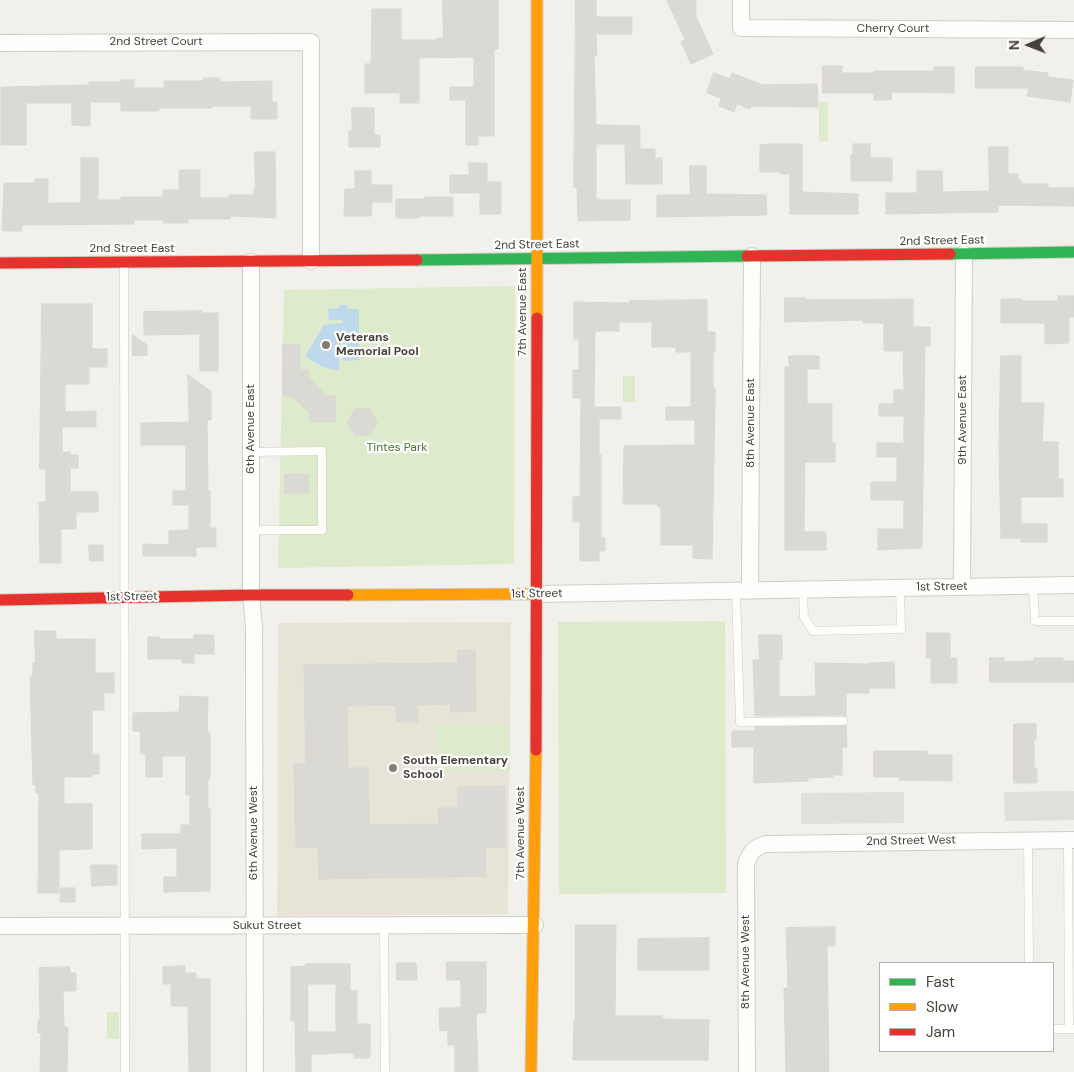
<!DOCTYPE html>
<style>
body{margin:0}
#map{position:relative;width:1074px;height:1072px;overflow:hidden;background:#f1f0eb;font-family:"DM Sans",sans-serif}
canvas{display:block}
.legend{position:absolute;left:879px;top:962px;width:175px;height:90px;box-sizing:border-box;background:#fff;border:1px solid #b5b3af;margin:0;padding:6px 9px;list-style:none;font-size:15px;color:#474137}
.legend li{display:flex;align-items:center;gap:10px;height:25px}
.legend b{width:25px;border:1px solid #b5b3af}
.north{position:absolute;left:1004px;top:20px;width:50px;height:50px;-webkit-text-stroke:4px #fff;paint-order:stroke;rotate:269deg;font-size:14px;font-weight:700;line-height:20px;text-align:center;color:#474137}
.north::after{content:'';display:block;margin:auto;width:18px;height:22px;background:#474137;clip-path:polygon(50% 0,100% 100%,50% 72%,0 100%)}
</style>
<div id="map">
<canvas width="1074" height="1072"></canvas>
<ul class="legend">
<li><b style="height:6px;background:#30b455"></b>Fast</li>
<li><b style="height:6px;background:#ff9f0a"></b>Slow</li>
<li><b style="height:6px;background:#e5322d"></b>Jam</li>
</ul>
<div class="north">N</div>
</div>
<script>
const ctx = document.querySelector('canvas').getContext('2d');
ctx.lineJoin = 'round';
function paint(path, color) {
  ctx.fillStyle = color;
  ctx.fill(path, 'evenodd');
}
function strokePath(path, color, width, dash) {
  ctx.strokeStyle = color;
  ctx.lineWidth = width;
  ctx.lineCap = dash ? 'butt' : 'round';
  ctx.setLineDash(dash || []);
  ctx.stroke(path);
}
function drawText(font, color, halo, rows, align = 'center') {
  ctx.font = font + ' "DM Sans",sans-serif';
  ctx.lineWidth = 4.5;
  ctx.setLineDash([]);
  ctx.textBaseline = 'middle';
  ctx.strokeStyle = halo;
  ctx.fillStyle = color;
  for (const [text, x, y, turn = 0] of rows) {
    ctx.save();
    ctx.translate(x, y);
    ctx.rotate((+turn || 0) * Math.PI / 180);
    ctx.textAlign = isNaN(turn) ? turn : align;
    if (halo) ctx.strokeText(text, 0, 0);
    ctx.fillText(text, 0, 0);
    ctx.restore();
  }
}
paint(new Path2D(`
 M511,622l-3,292 -231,2 1,-293z`), '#e7e3d7');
paint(new Path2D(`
 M819,102h9v39h-9z
 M515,286l-1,276 -3,2 -233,4 6,-278z
 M623,376h12v26h-12z
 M725,621l1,272 -167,1 -1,-272z
 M509,724l1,47 -73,1 -1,-47z
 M107,1012h12v27h-12z`), '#ddeacc');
paint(new Path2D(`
 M1074,791v29l-69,1 -1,-29z
 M904,792v31l-103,1v-31z`), '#e0dfdb');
paint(new Path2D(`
 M339,305h8v4h12v51l-16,1v-28l-3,-1 -1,39 -17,-4 -17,-11 19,-31 19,-2 -1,-3h-13l-1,-11 11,-1z`), '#bed8ec');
const building = new Path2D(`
 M443,0h55v49h-4v87h-16v9h-12v-45h-16v-13h24v-30l-55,1v45h-19v-10h-35v-29h6l1,-55h29v31h36v-2h6z
 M576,0h20v17h36v17h-36l1,22h-3l2,69 44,1v23h15v9h7v26h-36l-1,-40h-29v56h34v20l-52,1 -1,-34h-3z
 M667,0h29v16l17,38 -22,10 -10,-22 4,-2z
 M823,66h19v7h32v-2h60v-4h20v26l-62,-1 -1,8h-17v-7h-51z
 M976,67h47v3l25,3v4l25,3 -3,22 -43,-6 2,-8h-53z
 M714,73l16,6 2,-6 31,12 54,-1 1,23 -67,-1 -1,3 -13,-5 -3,8 -15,-6 2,-8 -14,-5z
 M204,78h16v4l52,-1v21h5v17h-26v-13h-39v2h-53v3h-38v-9h-31v24l-18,-1v-22h-46v42h-25v-58l88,-2v-3h32v-2h13v8h30v-7h40z
 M352,108h22v27h6v12h-31v-16h3z
 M773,144h29v48l56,2v20h-68v-40h-9v-2h-21v-27z
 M853,144h17v14h22v23h-41v-26h2z
 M989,147h19v27h10v6h3v4h27v4h26v18l-76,-1v7l-112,2v-21h31v-22h25l1,21 46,-1z
 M255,152h20l1,66 -45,-2 -1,3h-42v4h-25v-3h-29v4l-112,1v6h-20l2,-48h31v-4h13v24h33v-45h17v42h23v-3h42v-7h16v-20h21v28h29v-3h25v-5h1z
 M469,163h18v19h14v32h-21v-21h-30v-18h19z
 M690,166h16v28l60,1 1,20 -110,2v-22h33z
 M355,171h16v14h21v17h-20l-1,14h-27l1,-27h10z
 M425,197h28v19h-34v2h-23v-19h29z
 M1058,296h16v21h-5v26l-24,1v-21h-44v-24h21v2h36z
 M785,298h21v2l107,-1v28h17v19h-5l-3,202 -44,2v-21h26v-29h-33v-18h26v-25h-20v-14h27v-27h-25v-12h15v-14h10l-1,-39h-19v-28h-21v-3l-78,2z
 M707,300v32h8v20h-2v36h2v14l-3,157 -19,-1v-13h-32v-38h-3v-3h-35l1,-58 71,-1v-25h-29v-13h25v-55h-15v-5h-24v-25h-33v9h-24l-1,76h27v12h-22v36h2v83h4v13h-6v10h-19v-39h-7v-25h7l1,-99h-8v-28h6v-31h-5v-37l56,1v-2z
 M42,304h50v45h15v18h-18v17h-24v28l31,-1v16h-34v25h8v3h8v13h-8v24h28v20h-22v17h-15v34h-21l-1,-61h7v-33h-6z
 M202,311v2h16v58h-18v-37l-56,1v-23z
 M133,335l14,10v10l-14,1z
 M283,344l17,1v25h8l1,7 17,19h9v26h-25v-9l-19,-17h-8z
 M789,356h30v13h-12v35h25v39h3v19h-30l-1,70h22v18h-41v-183h4z
 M1001,356h20v47h23l-2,39h16v37h5v18h-42v27h26v18h-26v-4h-20l-2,-90z
 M188,375l23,16v29h-4l1,71h2v37h6v19h-20v9h-53v-12l26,1v-14l20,-1v-25h-16v-14h13v-45l-2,-1h-43v-22l48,-1z
 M355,409h15l7,13 -7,13h-15l-7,-12z
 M285,474h23l1,19h-24z
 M89,545h14v16h-13z
 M35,631h21v8h39v34h19v20h-10v17h-12v45h7v19h-7v3h-28v27h28v45l-33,1v43h-21l1,-100h-3v-8h-3l-3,-109h3v-13h2z
 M927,633h23v25h7v25h-26v-25h-4z
 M194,635h20v19h-20v9h-12v-4h-34v-22h11v2h35z
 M759,635h23v25h-3v37l37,-1 -1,-33 54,1v-1l25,-1 1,26h-26v5h-23v24l-3,-2 -88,1 -2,-56h6z
 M475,650l1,61 -25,1 -1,-8 -33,1 1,17h-21l-1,-17 -49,1 1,62h20l1,57 70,-1 -1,-16h20v-21l47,-1 1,61h-21l1,29 -167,3 -1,-32h-22l-2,-83h12l-2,-99 154,-2v-12z
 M990,658h14v4l30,-1v-3h29v3h11v21h-84z
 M180,696l28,1 -1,36h3v46h-2v30h2v82l-46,1v-15h13v-29l-35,1v-15h39v-9h9v-30h-4v-39h-24v21h-16v-23h-5l-1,-23h-7v-18l46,-1z
 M1014,724h22v15h-2v29h3v15h-23z
 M846,725l1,22h-5v28h-9v2l-25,1v3l-54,2v-36h-22v-16h23v-4z
 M874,751h53v4h25v26l-53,-1v-3h-25z
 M91,865h26v20l-25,1z
 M61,888h14v14h-15z
 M576,925h40l-1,91h47v3l47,1 -1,40h-135l1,-41h1z
 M835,927v19h-8l2,126h-43l-2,-84h4l-2,-60z
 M709,938v32h-71v-31z
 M447,962h39v51h-10l2,59h-23v-27h-7v-15l-8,1 -1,-23h22v-28h-14z
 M397,963h19l1,17h-20z
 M306,964h44v27h7v33h13v29l-1,5h-15v-5h-25v1h-18v18h-15l-1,-51h-4v-54l15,-1zM308,984h28v48h-28z
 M185,966v7h11v6h14v93h-21l-1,-66h-17v-22h-8v-17z
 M70,967v6h6v18h-13l1,36h4l-1,45h-27l1,-39h-3v-13h2l-1,-52z`);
paint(building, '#dbd9d3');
strokePath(building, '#d9d7d1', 1);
const lane = new Path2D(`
 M124,264l1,808
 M251,530h71v-79l-71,1
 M1033,585l2,36h39
 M803,590l1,27 9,14 88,-2 -1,-41
 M736,591l4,131 103,-1
 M1028,840l1,123
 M1068,840l1,189
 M384,926l1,146
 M1053,1029h21`);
const street = new Path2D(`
 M741,0v28l333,2
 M0,43l311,-1v219
 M251,262v333l3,32 1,445
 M962,586l2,-332
 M750,591l2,-335
 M537,594l537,-9
 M0,926l535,-1
 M747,1072l-1,-208c4,-11 8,-17 20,-20l308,-4`);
const fast = new Path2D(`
 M950,254l124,-2
 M417,260l330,-4`);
const slow = new Path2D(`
 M537,0v318
 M348,595l189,-1
 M531,1072l5,-322`);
const jam = new Path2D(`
 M747,256l203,-2
 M0,263l417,-3
 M0,600l251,-5h97
 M536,750l1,-432`);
strokePath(lane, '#cfcdc8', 9);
strokePath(street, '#cfcdc8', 18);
strokePath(fast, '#d0cdc2', 13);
strokePath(slow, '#d0cdc2', 13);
strokePath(jam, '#d0cdc2', 13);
strokePath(lane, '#fdfdfc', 8);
strokePath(street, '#fdfdfc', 16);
strokePath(fast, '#30b455', 11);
strokePath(slow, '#ff9f0a', 11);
strokePath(jam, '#e5322d', 11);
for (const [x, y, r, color] of [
 [326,345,5,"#827e76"],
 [393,768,5,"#827e76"]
]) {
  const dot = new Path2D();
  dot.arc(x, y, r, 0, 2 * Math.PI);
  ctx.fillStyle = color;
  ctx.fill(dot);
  strokePath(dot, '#fff', 2);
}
drawText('12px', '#474137', '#fff', [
 ["Cherry Court",893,29],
 ["2nd Street Court",156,42],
 ["2nd Street East",942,241,-1],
 ["2nd Street East",537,245,-1],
 ["2nd Street East",132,249],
 ["7th Avenue East",523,312,-90],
 ["9th Avenue East",963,420,-90],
 ["8th Avenue East",751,423,-90],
 ["6th Avenue East",251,429,-90],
 ["1st Street",942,587,-1],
 ["1st Street",537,594,-1],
 ["1st Street",132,597,-1],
 ["6th Avenue West",254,833,-90],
 ["7th Avenue West",521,833,-90],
 ["2nd Street West",911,841,-1],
 ["Sukut Street",267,926],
 ["8th Avenue West",746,962,-90]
]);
drawText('bold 12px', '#474137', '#fff', [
 ["Veterans",336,338],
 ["Memorial Pool",336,352],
 ["South Elementary",403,761],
 ["School",403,775]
], 'left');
drawText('12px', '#45762d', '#fff', [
 ["Tintes Park",397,448]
]);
</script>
